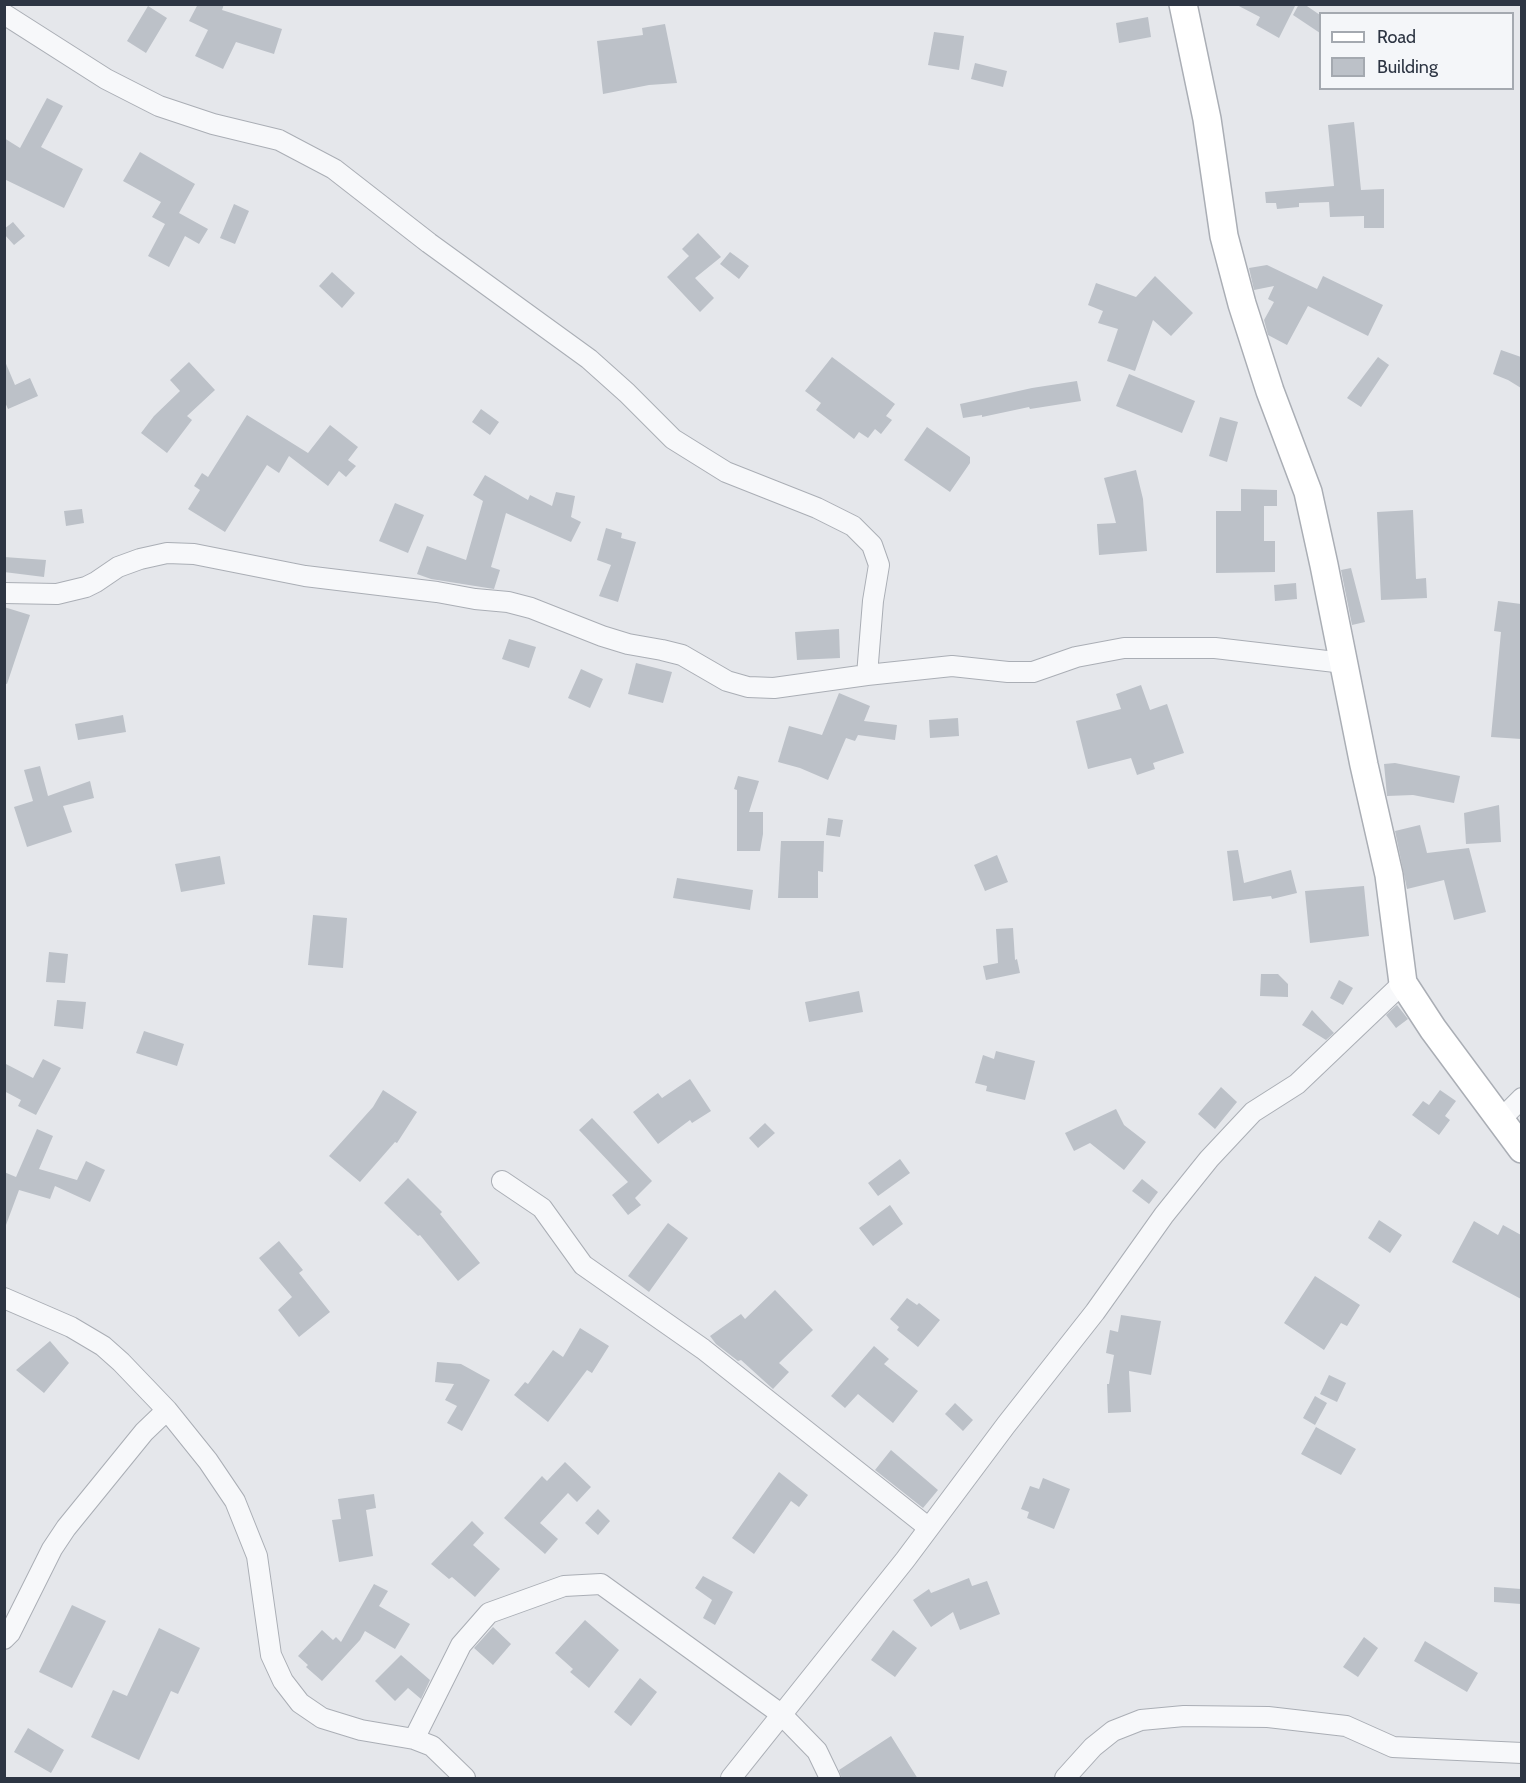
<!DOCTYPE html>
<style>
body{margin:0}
#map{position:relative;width:1526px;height:1783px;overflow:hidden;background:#e5e7eb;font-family:Cabin,sans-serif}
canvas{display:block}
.frame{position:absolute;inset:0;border:6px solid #2d3543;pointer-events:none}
.legend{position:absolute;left:1319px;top:12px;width:195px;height:78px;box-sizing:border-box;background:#f4f6f9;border:2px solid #a4a9b0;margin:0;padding:8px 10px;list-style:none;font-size:18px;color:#2d3543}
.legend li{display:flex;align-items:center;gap:12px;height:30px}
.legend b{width:30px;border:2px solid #a4a9b0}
</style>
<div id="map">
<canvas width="1526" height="1783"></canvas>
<div class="frame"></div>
<ul class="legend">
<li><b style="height:8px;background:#fff"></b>Road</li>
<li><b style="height:16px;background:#bcc1c8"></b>Building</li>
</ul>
</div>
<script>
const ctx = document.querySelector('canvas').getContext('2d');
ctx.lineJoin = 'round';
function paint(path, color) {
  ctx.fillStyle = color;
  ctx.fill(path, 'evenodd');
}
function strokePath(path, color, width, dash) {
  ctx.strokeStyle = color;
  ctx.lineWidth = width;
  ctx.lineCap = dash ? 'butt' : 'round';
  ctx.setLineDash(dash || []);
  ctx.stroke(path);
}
paint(new Path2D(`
 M198,4h26l-2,6 60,19 -8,25 -38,-12 -13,27 -28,-13 13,-26 -19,-9z
 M1235,4h61l-17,34 -23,-13 4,-8z
 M1299,4h5l16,11v18l-27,-18z
 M148,6l19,12 -21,35 -19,-12z
 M1148,17l3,20 -32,6 -3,-20z
 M665,24l12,59 -28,2 -46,9 -6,-53 46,-6 -1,-7z
 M934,32l30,4 -5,34 -31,-5z
 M975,63l32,8 -4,16 -32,-8z
 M47,98l16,8 -22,41 42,22 -19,39 -60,-29v-41l16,10z
 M1354,122l7,68 23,-1v39h-20v-12l-34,1 -1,-15 -30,1v4l-22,2 -1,-6h-10l-1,-11 69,-6 -6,-61z
 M140,152l55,32 -16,29 29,16 -9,15 -14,-8 -16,31 -21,-11 17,-32 -13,-7 9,-15 -38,-21z
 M234,204l15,7 -14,33 -15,-6z
 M13,222l12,14 -11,9 -10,-11v-5z
 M698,233l23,24 -26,21 19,20 -14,14 -33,-35 22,-21 -7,-7z
 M730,252l19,14 -10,13 -19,-15z
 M1267,265l50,24 6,-13 60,29 -15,31 -60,-30 -21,39 -19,-10 -4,-15 10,-18 -6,-3 6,-13 -20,4 -5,-22z
 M332,272l23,21 -13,15 -23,-22z
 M1155,276l38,37 -22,23 -18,-16 -18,51 -28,-10 11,-32 -20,-6 5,-12 -15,-6 8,-22 40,14z
 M1501,350l20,7v31l-13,-8 -15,-6z
 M832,357l63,47 -9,12 6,4 -11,14 -6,-5 -7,9 -9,-6 -5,7 -38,-29 5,-7 -16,-12z
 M1378,357l11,8 -28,42 -14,-9z
 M4,359l11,26 15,-7 8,18 -30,13 -4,-9z
 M189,362l26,28 -28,26 5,4 -25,33 -26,-20 13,-17 26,-25 -10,-11z
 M1129,374l66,27 -13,32 -66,-27z
 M1077,381l4,20 -51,8 -1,-2 -47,10v-2l-19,3 -3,-14 72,-16z
 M481,409l18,13 -9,13 -18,-13z
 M247,415l61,38 22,-28 28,22 -10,13 8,6 -10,11 -7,-6 -11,15 -39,-30 -10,17 -12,-8 -42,67 -37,-23 12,-19 -6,-4 8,-13 6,4z
 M1220,417l18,5 -11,40 -18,-6z
 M927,427l43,30v6l-20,29 -46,-32z
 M1136,470l7,29 4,52 -48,4 -2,-31 19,-1 -12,-45z
 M485,475l43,25 2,-5 22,11 4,-14 19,4 -4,21 10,5 -10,20 -65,-29 -15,54 9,3 -6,19 -63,-10 -14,-5 10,-28 39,14 17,-59 -10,-6z
 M1241,489l36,1v16h-13v35h11v31l-59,1v-62h25z
 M395,503l29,12 -16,38 -29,-12z
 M82,509l2,14 -18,3 -2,-15z
 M1413,510l3,69 10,-1 1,20 -46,2 -4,-88z
 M606,528l16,5 -1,5 15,4 -18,60 -19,-6 12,-31 -14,-5z
 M4,557l42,3 -2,17 -40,-5z
 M1351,568l14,54 -13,3 -11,-55z
 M1296,583l1,16 -22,2 -1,-16z
 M1498,601l23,3v135l-30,-2 10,-105 -7,-1z
 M4,607l26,8 -23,69 -3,-1z
 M839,629l1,29 -43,2 -2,-28z
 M509,639l27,8 -7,21 -27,-9z
 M636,663l36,9 -9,31 -35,-9z
 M581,669l22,10 -13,29 -22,-10z
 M1141,685l9,25 17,-6 17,49 -31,10 2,6 -18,6 -6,-17 -43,11 -12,-48 45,-12 -5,-15z
 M839,693l31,13 -6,15 33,4 -2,15 -37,-5 -3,6 -9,-3 -18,42 -28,-12 -22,-6 11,-36 33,9z
 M123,715l3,17 -48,8 -3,-16z
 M958,718l1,18 -29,2 -1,-18z
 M1395,763l65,13 -6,27 -41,-8 -26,1 -3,-32z
 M40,766l8,30 42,-15 4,17 -31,8 9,26 -45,15 -13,-40 19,-6 -9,-31z
 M738,776l21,5 -10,31h14v22l-3,17h-23v-61l-3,-1z
 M1499,805l2,37 -35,2 -2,-31z
 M828,818l15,2 -3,17 -14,-2z
 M1420,825l7,28 42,-5 17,64 -32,8 -10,-40 -37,9 -12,-58z
 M781,841h43l-1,31 -5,-1v27h-40z
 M1238,850l6,33 47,-13 6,23 -25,6 -1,-3 -38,5 -6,-50z
 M997,855l11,27 -23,9 -11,-26z
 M220,856l5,28 -44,8 -6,-28z
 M677,878l76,12 -3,20 -77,-12z
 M1364,886l5,50 -59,7 -5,-52z
 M313,915l34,3 -4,50 -35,-3z
 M1013,928l2,32 2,-1 3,14 -34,7 -3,-14 15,-3 -2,-34z
 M49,952l19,2 -3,29 -19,-1z
 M1261,974h17l10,10v13l-28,-1z
 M1339,980l14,8 -10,17 -13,-7z
 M859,991l4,21 -54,10 -4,-20z
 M57,1000l29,2 -3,27 -29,-3z
 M1397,1005l11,14 -12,9 -10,-13z
 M1312,1010l22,23 -8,7 -24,-15z
 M144,1031l40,13 -7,22 -41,-13z
 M996,1051l39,10 -10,39 -39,-9 1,-5 -12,-3 8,-28 11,4z
 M43,1059l18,9 -25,47 -18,-9 3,-6 -17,-9v-28l29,15z
 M690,1079l21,32 -19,12 -2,-3 -32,24 -25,-32 25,-19 4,5z
 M1221,1087l16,15 -22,27 -17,-15z
 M383,1090l34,22 -20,31 -2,-1 -35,40 -31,-26 44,-49z
 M1440,1090l16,11 -11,15 5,4 -11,15 -27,-20 11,-14 6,4z
 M1116,1109l8,16 22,17 -22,28 -34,-27 -16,8 -9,-18z
 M592,1118l60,63 -17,17 6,7 -13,10 -16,-20 16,-13 -49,-52z
 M765,1123l10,10 -17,15 -9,-10z
 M37,1129l16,7 -14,33 38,11 9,-19 19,9 -15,32 -35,-16 -5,13 -31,-9 -13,35h-2v-53l12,5z
 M900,1159l10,14 -32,23 -10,-13z
 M408,1178l34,34 -2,2 40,49 -22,18 -38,-46 -2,1 -34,-33z
 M1142,1179l16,13 -9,12 -17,-13z
 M890,1205l13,19 -30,22 -14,-18z
 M1379,1220l23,15 -12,18 -22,-15z
 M1474,1221l24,14 5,-10 18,10v64l-69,-37z
 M668,1223l20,15 -39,54 -21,-16z
 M279,1241l24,29 -4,3 31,39 -31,25 -21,-27 14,-13 -33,-39z
 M1315,1276l45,29 -13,21 -6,-3 -17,27 -40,-27z
 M775,1290l38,40 -34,33 10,9 -16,17 -32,-29 -3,1 -22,-17 -6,-8 31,-22 4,5z
 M907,1298l10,7 2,-2 21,17 -22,27 -21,-17 2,-3 -9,-8z
 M1121,1315l40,6 -10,54 -22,-4 2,41 -23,1 -1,-29h2l5,-29 -8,-2 4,-23 8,2z
 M580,1328l29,18 -17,27 -5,-3 -39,52 -34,-27 11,-13 3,2 25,-34 10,7z
 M50,1341l19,22 -25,30 -28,-23z
 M874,1346l15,13 -5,5 34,27 -25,32 -35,-29 -13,14 -14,-12z
 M437,1362l24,2 29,16 -28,51 -15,-8 10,-17 -12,-6 9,-16 -19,-2z
 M1329,1375l17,8 -9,19 -17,-8z
 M1315,1396l12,7 -12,22 -12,-7z
 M955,1403l18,17 -10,11 -18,-17z
 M1316,1427l40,22 -15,26 -40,-21z
 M891,1450l47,40 -15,18 -48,-38z
 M565,1462l26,25 -14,15 -9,-9 -28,30 18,16 -13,15 -41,-36 38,-42 5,5z
 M779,1472l29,23 -9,12 -8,-6 -37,53 -22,-16z
 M1043,1478l27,11 -16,40 -27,-11 2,-6 -8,-3 9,-23 9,3z
 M374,1494l2,14 -10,2 7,46 -34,6 -7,-42 9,-1 -3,-20z
 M598,1509l12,12 -12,14 -13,-12z
 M472,1521l12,12 -11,12 27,24 -25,28 -23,-20 -3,2 -18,-15z
 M703,1576l30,16 -18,33 -12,-7 9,-18 -17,-12z
 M969,1578l3,8 15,-5 13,33 -40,16 -7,-18 -22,15 -18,-27 16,-11 2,4z
 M374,1584l14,7 -9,15 31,18 -15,25 -30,-18 -5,9 -38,41 -16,-14 2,-2 -10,-9 24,-26 11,10 3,-3 5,5z
 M1494,1587l27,2v15l-27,-2z
 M72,1605l34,16 -34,67 -33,-16z
 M585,1620l34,30 -30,38 -19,-16 3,-3 -18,-16z
 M493,1627l18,17 -18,21 -19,-17z
 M159,1628l41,20 -22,46 -7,-3 -32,69 -48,-23 22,-47 14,6z
 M893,1630l24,18 -22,29 -24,-17z
 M1364,1637l14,11 -20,29 -15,-10z
 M1425,1641l53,32 -11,19 -53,-31z
 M401,1655l29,25 -9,19 -13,-11 -13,13 -20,-20z
 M640,1678l17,14 -26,34 -17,-14z
 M28,1728l36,22 -13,23 -37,-21z
 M891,1736l27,43h-76l-3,-9z`), '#bcc1c8');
const street = new Path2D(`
 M4,14l102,65 53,27 54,18 66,16 55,29 95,74 160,116 38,34 46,46 53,33 91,36 36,18 19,19 7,20 -6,36 -6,74
 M4,593l53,1 29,-7 10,-5 22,-15 22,-8 27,-6 27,1 111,22 132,16 38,7 33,3 23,6 71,28 26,8 34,6 20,5 45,26 21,6 26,1 93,-13 85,-9 56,6h25l43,-15 48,-9h91l129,15
 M1501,1119l21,-21
 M502,1181l40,27 41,57 120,84 226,179
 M4,1298l67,29 32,19 18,16 46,48 41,51 27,40 22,55 14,99 12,26 17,22 22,15 39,12 53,9 18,7 33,32
 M4,1639l6,-6 42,-84 14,-21 78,-96 23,-22
 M414,1739l47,-94 28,-32 75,-27 37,-2 180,130 36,37 13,27
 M731,1778l174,-218 101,-135 89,-113 69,-97 45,-56 44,-47 44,-28 106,-101
 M1065,1778l28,-31 20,-16 28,-11 43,-4 84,1 78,9 47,21 129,6`);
const secondary = new Path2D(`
 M1183,4l24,115 17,117 18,68 28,87 38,101 16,73 40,200 25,110 14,108 30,46 89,120`);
strokePath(street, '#aaaeb5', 22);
strokePath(secondary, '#aaaeb5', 30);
strokePath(street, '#f7f8fa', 20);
strokePath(secondary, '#fff', 27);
</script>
